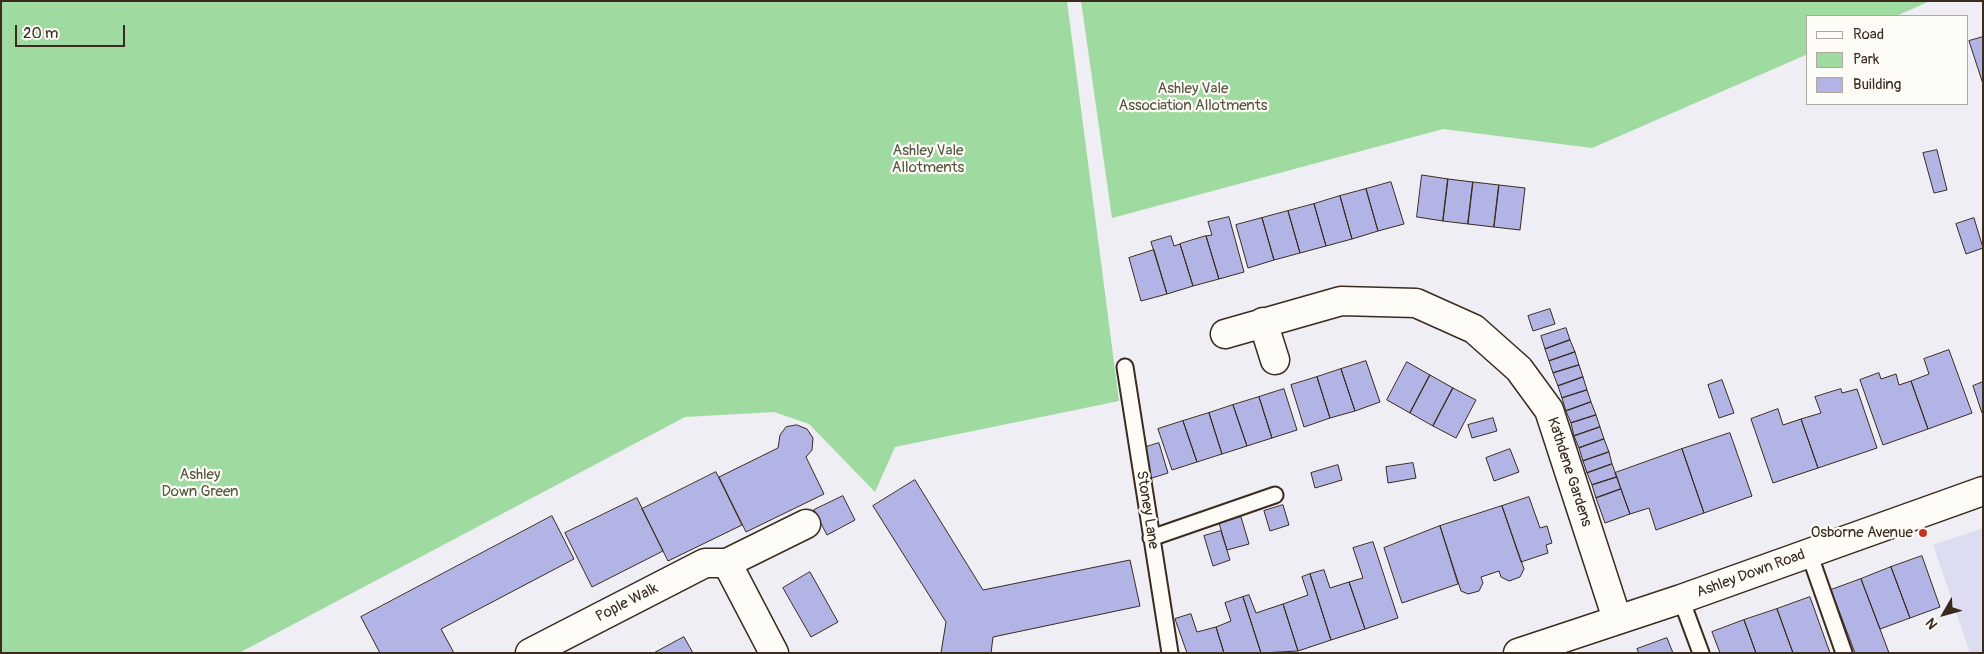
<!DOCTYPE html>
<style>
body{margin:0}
#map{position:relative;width:1984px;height:654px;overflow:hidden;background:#eeeef4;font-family:Pangolin,sans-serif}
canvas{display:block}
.frame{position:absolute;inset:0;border:2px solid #3b2a1e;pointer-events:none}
.legend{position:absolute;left:1806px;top:15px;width:162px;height:90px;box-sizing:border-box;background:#fdfcf7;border:1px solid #afa8a0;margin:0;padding:6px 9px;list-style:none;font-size:15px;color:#3b2a1e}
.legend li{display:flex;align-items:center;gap:10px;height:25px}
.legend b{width:25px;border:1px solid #afa8a0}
.north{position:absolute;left:1919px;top:589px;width:50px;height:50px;-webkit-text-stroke:4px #fdfcf7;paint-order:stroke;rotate:232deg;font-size:14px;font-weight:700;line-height:20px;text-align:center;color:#3b2a1e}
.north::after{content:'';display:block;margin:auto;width:18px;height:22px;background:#3b2a1e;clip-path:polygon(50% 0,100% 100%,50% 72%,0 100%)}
.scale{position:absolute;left:15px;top:25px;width:110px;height:22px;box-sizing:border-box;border:2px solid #3b2a1e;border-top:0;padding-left:6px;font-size:15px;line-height:18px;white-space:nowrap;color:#3b2a1e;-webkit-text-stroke:4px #fdfcf7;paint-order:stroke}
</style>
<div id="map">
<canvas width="1984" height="654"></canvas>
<div class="frame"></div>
<ul class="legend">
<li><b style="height:6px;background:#fdfcf7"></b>Road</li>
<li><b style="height:14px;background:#9fdba1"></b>Park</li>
<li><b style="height:14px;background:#b3b4e6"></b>Building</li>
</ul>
<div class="north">N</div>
<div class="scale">20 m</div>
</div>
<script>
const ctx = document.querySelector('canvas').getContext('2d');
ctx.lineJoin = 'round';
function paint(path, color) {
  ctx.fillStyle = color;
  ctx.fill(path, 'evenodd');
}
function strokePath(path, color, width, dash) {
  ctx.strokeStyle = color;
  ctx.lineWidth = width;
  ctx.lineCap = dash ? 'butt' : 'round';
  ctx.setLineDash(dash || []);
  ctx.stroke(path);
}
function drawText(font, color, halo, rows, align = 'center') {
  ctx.font = font + ' Pangolin,sans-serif';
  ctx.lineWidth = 4.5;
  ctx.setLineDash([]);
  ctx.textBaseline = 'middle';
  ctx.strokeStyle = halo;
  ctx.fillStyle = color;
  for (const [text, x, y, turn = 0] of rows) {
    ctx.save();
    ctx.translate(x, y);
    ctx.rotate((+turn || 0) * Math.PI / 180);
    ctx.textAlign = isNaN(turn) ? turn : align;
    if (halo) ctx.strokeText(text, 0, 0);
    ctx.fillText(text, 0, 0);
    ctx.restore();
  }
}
paint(new Path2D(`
 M1983,528v125h-13l-37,-108z`), '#dcddf0');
paint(new Path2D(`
 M1,1h1066l52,400 -224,46 -20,45 -66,-68 -35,-12 -89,5 -446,236h-238z
 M1081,1h849l-34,15h-88v38l-216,94 -149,-19 -331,89z`), '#9fdba1');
const building = new Path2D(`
 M1983,37v47l-14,-43z
 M1937,150l10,40 -13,3 -11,-40z
 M1422,175l26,4 -5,42 -26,-4z
 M1448,179l25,3 -5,42 -25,-3z
 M1391,182l13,42 -26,7 -12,-42z
 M1473,182l26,3 -5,42 -26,-3z
 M1499,185l26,3 -5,42 -26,-3z
 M1366,189l12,42 -26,8 -12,-43z
 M1340,196l12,43 -26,7 -12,-42z
 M1314,204l12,42 -26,7 -12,-42z
 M1288,211l12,42 -26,7 -12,-42z
 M1229,217l15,55 -25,7 -13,-43 6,-1 -4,-13z
 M1262,218l12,42 -26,8 -12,-43z
 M1974,218l9,30 -17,6 -10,-30z
 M1171,236l3,10 6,-2 13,42 -26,8 -16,-52z
 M1206,236l13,43 -26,7 -13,-42z
 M1154,250l13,44 -26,7 -12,-43z
 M1550,309l5,15 -22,7 -5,-15z
 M1566,328l4,12 -25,9 -4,-13z
 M1570,340l5,12 -26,9 -4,-12z
 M1949,350l23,63 -44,16 -17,-48 18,-7 -5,-15z
 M1575,352l4,13 -26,8 -4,-12z
 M1366,361l14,41 -25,9 -14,-42z
 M1407,362l23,13 -20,38 -23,-13z
 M1579,365l4,12 -25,9 -5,-13z
 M1341,369l14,42 -25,7 -13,-41z
 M1879,373l2,6 15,-5 3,11 12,-4 17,48 -45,16 -23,-65z
 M1430,375l23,13 -20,38 -23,-13z
 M1317,377l13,41 -26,9 -13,-42z
 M1583,377l4,13 -25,8 -4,-12z
 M1722,380l12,33 -15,5 -11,-33z
 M1983,382v31h-1l-9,-27z
 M1453,388l23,12 -20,38 -23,-12z
 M1284,389l13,41 -25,8 -13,-41z
 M1841,389l1,4 15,-4 20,59 -59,20 -17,-49 20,-6 -6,-16z
 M1587,390l4,12 -25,9 -4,-13z
 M1259,397l13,41 -25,8 -14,-41z
 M1591,402l5,13 -25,8 -5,-12z
 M1233,405l14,41 -25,8 -13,-41z
 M1778,409l5,16 18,-6 17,49 -45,15 -22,-64z
 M1209,413l13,41 -25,8 -14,-41z
 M1596,415l4,12 -26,9 -3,-13z
 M1493,418l4,13 -25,7 -4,-13z
 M1183,421l14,41 -25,8 -14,-41z
 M797,425l10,4 6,9 -1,12 -6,7 18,37 -78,38 -27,-55 59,-29 2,-13 6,-8z
 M1600,427l4,12 -25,9 -5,-12z
 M1730,433l22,63 -48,17 -22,-64z
 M1604,439l5,13 -26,9 -4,-13z
 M1159,443l9,30 -19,6 -9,-30z
 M1510,449l9,23 -25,9 -8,-23z
 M1682,449l22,64 -48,17 -7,-22 -19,6 -15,-41z
 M1609,452l3,12 -25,9 -4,-12z
 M1413,463l3,15 -28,5 -2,-16z
 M1612,464l5,13 -25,8 -5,-12z
 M1338,465l4,15 -27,8 -4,-15z
 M716,472l26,53 -74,36 -26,-52z
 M1617,477l4,12 -25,9 -4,-13z
 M915,480l68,110 147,-30 10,46 -147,31 -2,16h-50l5,-31 -73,-116z
 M1621,489l9,25 -25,9 -9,-25z
 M843,496l12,24 -28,15 -13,-25z
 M1529,497l11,31 7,-2 5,17 -6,2 2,8 -27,9 -19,-56z
 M637,498l26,53 -71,36 -27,-54z
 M1283,505l6,20 -19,6 -6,-20z
 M1502,506l22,63 -4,8 -11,4 -8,-4 -2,-6 -18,6 2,6 -4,8 -11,3 -7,-3 -21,-65z
 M552,516l22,43 -133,70 13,24h-74l-19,-36z
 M1241,517l8,27 -22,6 -8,-27z
 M1440,526l18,58 -56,19 -18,-55z
 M1221,531l9,29 -17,6 -9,-30z
 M1373,542l25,76 -33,11 -16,-47 14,-4 -10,-30z
 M1922,556l18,51 -30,11 -19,-51z
 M1891,567l19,51 -30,11 -19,-50z
 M1324,570l6,18 19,-6 16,47 -34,11 -21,-66z
 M810,572l28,50 -27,15 -28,-49z
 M1310,574l21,66 -33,11 -15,-47 25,-9 -6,-18z
 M1861,579l19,50 9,24h-34l-24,-63z
 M1249,595l7,18 27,-9 15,47 -37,2 -18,-56z
 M1243,597l18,56h-37l-8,-26 15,-6 -6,-18z
 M1810,597l20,56h-37l-16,-44z
 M1777,609l16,44h-37l-12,-33z
 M1191,614l6,18 19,-5 8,26h-37l-12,-34z
 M1744,620l12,33h-36l-8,-21z
 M684,637l9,16h-39z
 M1667,638l6,15h-34l-2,-4z`);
paint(building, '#b3b4e6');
strokePath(building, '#3b2a1e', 1);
const service = new Path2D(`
 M1125,367l45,286
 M1151,538l124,-43
 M1809,553l35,100
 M1681,599l20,54`);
const minor = new Path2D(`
 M1263,322l12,38
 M1225,334l116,-33 75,2 58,26 45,40 30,41 68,209
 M727,563l47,90
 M530,653l175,-90h22l79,-39`);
const secondary = new Path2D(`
 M1518,653l163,-54 302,-108`);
strokePath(service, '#3b2a1e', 19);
strokePath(minor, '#3b2a1e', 31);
strokePath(secondary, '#3b2a1e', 31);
strokePath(service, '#fdfcf7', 15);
strokePath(minor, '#fdfcf7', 28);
strokePath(secondary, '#fdfcf7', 28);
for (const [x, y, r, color] of [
 [1923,533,5,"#c8321e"]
]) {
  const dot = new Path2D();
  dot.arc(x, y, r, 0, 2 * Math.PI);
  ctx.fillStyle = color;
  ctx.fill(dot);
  strokePath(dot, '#fdfcf7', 2);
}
drawText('15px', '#54563f', '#fdfcf7', [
 ["Ashley Vale",1193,89],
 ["Association Allotments",1193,106],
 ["Ashley Vale",928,151],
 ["Allotments",928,168],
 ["Ashley",200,475],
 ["Down Green",200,492]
]);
drawText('15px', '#3b2a1e', '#fdfcf7', [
 ["Kathdene Gardens",1569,472,72],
 ["Stoney Lane",1147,510,81],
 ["Ashley Down Road",1751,574,-20],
 ["Pople Walk",627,603,-27]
]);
drawText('15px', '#3b2a1e', '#fdfcf7', [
 ["Osborne Avenue",1913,533]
], 'right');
</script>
